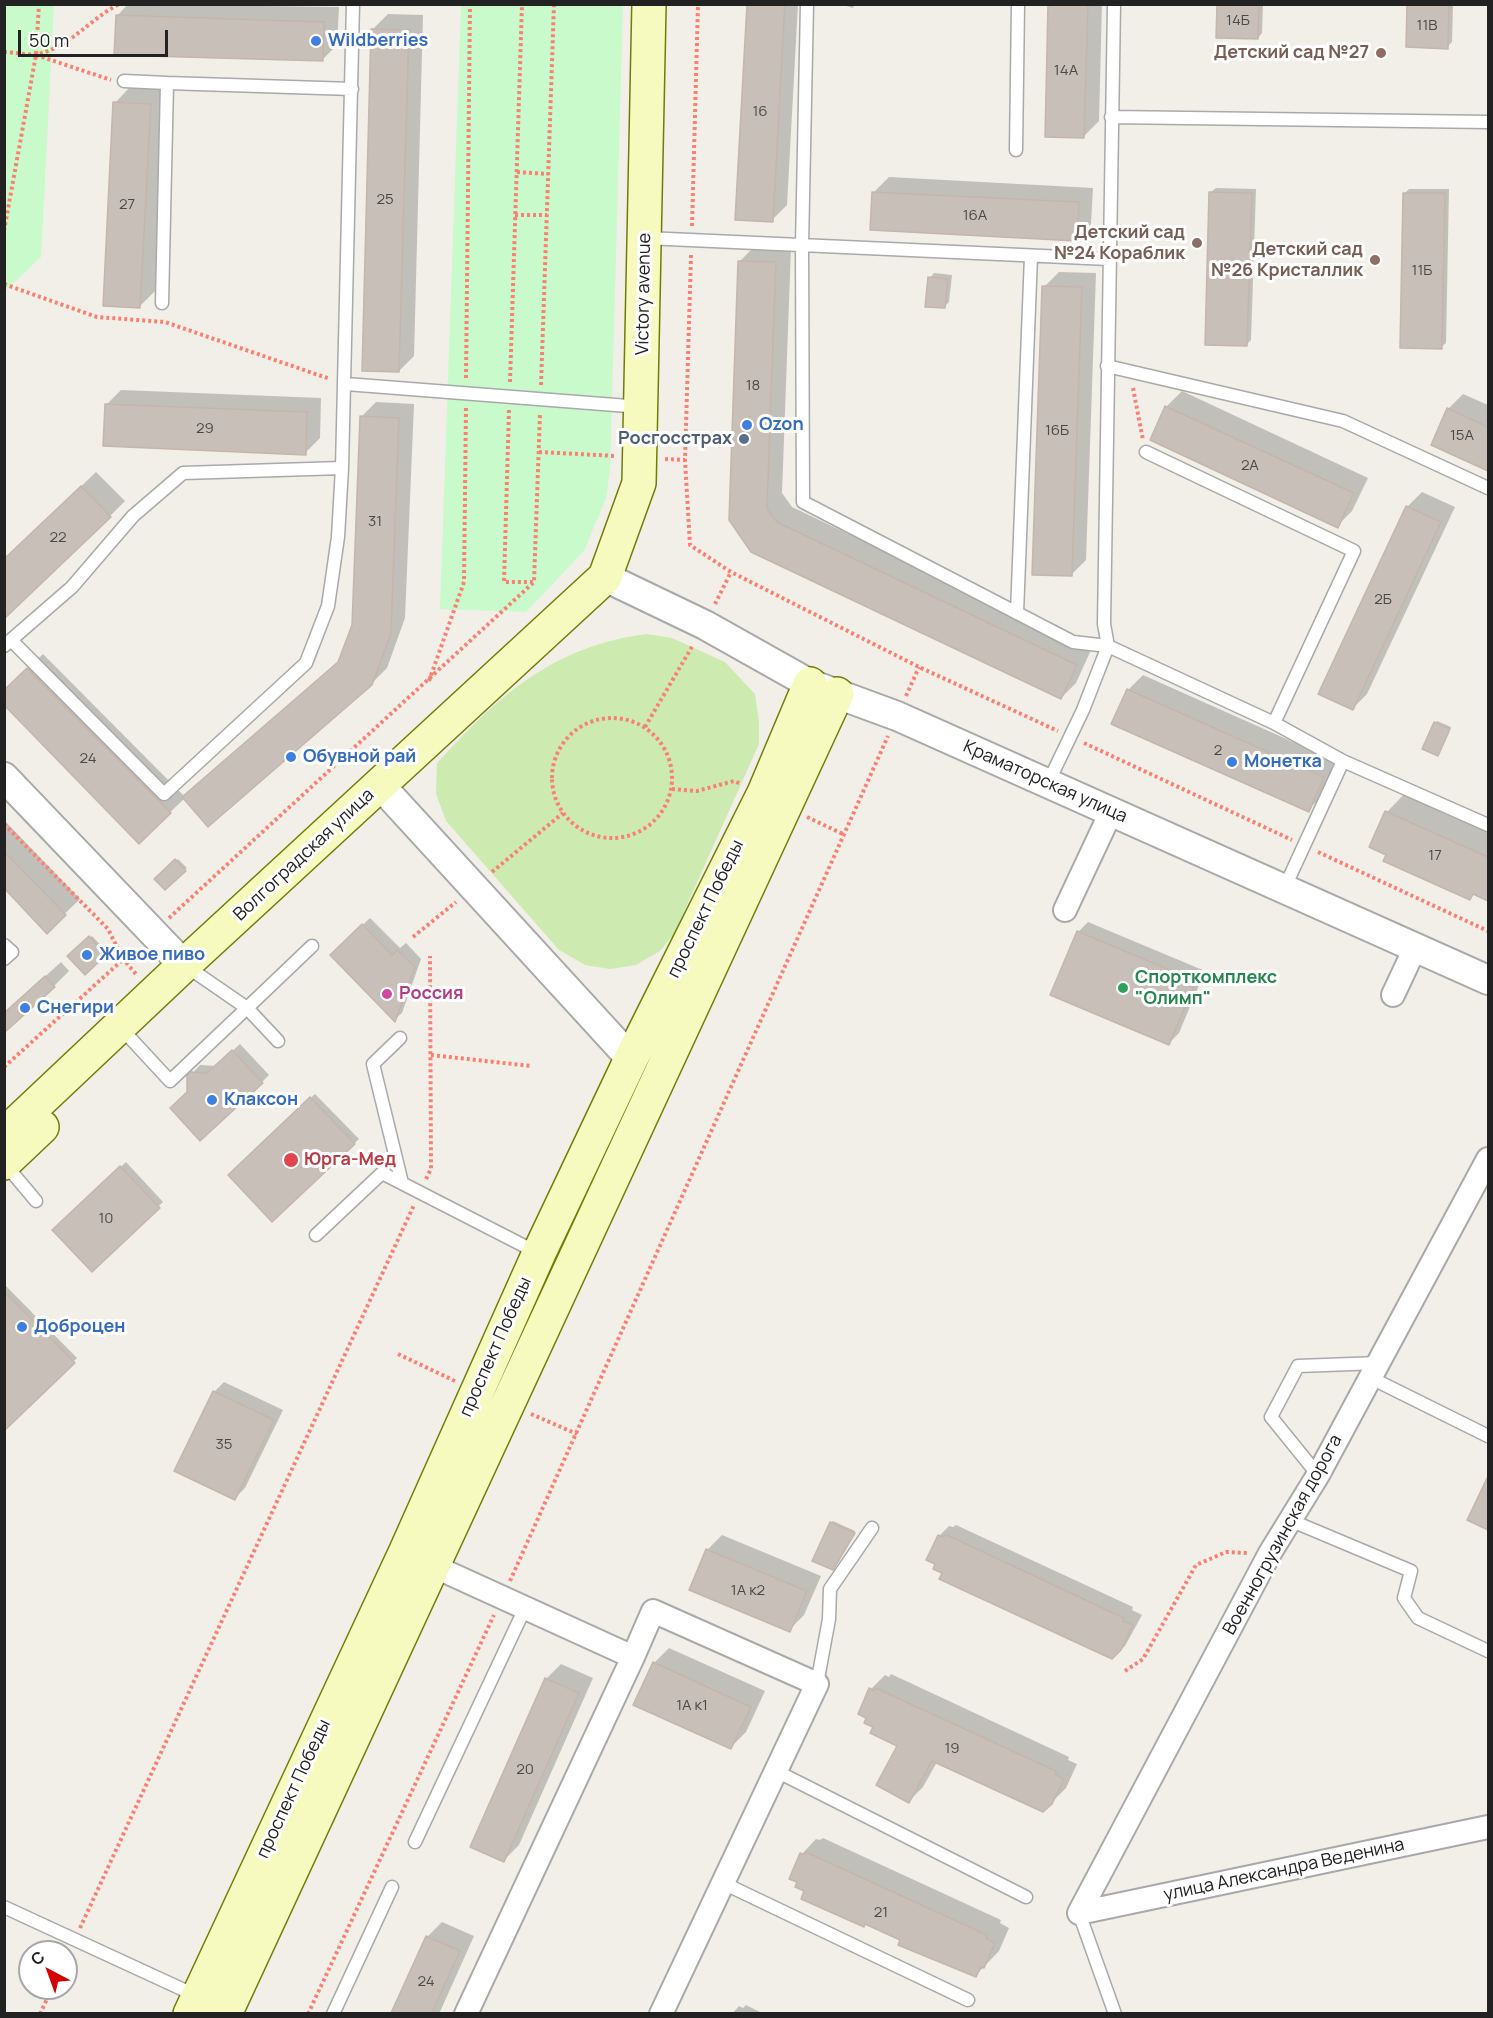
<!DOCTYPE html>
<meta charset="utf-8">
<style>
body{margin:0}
#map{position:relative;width:1493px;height:2018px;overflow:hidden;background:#f2efe9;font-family:Manrope,sans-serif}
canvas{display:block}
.frame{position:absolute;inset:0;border:6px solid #222;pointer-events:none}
.north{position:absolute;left:18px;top:1940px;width:60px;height:60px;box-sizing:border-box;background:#fff;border:2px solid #a7a7a7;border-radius:50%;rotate:319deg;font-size:16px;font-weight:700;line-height:24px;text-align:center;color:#222}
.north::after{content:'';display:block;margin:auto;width:21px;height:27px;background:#d40000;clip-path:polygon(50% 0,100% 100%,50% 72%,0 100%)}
.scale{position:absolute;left:18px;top:30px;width:150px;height:27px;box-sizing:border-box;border:3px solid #222;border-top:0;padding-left:8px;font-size:18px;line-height:21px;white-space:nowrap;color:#222;-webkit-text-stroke:4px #fff;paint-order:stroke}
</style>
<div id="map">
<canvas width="1493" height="2018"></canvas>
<div class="frame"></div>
<div class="north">С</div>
<div class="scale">50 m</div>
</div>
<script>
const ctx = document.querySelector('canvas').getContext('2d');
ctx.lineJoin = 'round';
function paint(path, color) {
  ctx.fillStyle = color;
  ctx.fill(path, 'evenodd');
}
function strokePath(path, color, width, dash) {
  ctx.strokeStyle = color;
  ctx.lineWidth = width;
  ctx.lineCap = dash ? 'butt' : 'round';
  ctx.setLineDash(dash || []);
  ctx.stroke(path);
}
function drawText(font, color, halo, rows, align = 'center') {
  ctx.font = font + ' Manrope,sans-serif';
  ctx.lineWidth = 6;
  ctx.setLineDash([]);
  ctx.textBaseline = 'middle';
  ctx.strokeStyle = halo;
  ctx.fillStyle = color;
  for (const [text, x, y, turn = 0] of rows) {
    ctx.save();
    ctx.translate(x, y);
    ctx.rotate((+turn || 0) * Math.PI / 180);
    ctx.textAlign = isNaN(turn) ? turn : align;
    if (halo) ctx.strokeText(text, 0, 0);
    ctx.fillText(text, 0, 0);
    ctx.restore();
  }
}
paint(new Path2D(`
 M647,634l25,4 53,24 30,32 4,28v22l-85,190 -14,17 -24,14 -26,4 -25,-4 -26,-15 -113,-129 -10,-27 1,-31c62,-68 116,-117 210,-129z`), '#cdebb0');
paint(new Path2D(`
 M5,4l49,1 -13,252 -36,34z
 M461,5h162l-13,465 -4,28 -22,53 -58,61 -86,-3z`), '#c8facc');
paint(new Path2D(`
 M128,4l211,3 -2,38 -15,15 -205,-44z
 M749,4h49l-11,201 -15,15z
 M840,4h15l-2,4z
 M1050,4h52l-3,117 -15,15z
 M1219,4h44l-1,29 -4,5z
 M1409,4h44l-1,38 -5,5z
 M388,14l35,1 -9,341 -15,15 -26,-342z
 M130,87l35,2 -10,202 -15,15 -25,-203z
 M889,177l204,11 -2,36 -15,15 -202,-47z
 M1216,188l40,1 -5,151 -4,4 -36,-152z
 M1409,189h40l-3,154 -5,4 -37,-153z
 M755,246l36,2 -9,245 10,14 299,143 -15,33 -15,15 -331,-178 10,-259z
 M1059,272l37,1 -10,287 -15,15 -27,-288z
 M934,273l18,2 -3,27 -5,5 -14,-29z
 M121,390l200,8 -1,40 -15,15 -199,-48z
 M1182,391l186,87 -16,33 -15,15 -185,-87 15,-33z
 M1463,394l25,11v64l-55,-25 15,-35z
 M376,402l38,2 -9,214 -18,50 -16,16 -186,114 -46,44 -135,-150 39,-38 142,143 155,-137 13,-34 8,-209z
 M96,472l29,29 -15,15 -106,45z
 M1422,492l33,15 -88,187 -15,15 55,-202z
 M1143,675l195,87 -15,33 -15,15 -180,-120z
 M1437,721l14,6 -12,26 -4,-30z
 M1408,790l80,36v73l-13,-6 -5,6 -82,-45 -1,-42z
 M4,820l76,79 -33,32 -43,-45z
 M178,859l9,9 -22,20 -9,-9z
 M370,918l30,30 6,-5 15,16 -19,54 -7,6 -63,-64z
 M1088,922l117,49 -26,62 -10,10 -91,-111z
 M92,936l15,16 -22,21 -16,-17z
 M61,962l8,9 -15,15 -50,28z
 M240,1044l29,31 -7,7 -73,10v-15l11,-12 16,1z
 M315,1094l44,45 -87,81 -42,-45z
 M126,1162l37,40 -71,68 -38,-40z
 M4,1284l73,74 -73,71z
 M224,1382l59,28 -38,78 -10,10 -21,-106z
 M1488,1480v48l-19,-9z
 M833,1521l22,10 -20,35 -4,-43z
 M956,1525l177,82 -1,3 10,5 -17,31 -13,11 -168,-84 -7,-9 -9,-5 11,-23 10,-10 4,1z
 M722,1535l99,41 -17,39 -15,15 -82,-80z
 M669,1648l96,43 -19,41 -15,15 -77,-84z
 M561,1664l32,14 -74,167 -15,15 42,-181z
 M891,1674l178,83 -1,3 9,4 -11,24 -15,15 -114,-41 -14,25 -14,14 -10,-56 -24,-19 -4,-37 14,-14 4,2z
 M823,1838l178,82 -1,3 9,5 -10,23 -23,24 -74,-36 -99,-41 3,-8 -4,-36 14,-15 4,1z
 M442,1922l32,14 -35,78h-46l34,-77z
 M746,2005l18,9h-32l7,-8 4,2z`), '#0003');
const building = new Path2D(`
 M747,4h38l-12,218 -38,-2z
 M1048,4h40l-4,134 -39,-1z
 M1217,4h42l-1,35 -42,-1z
 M1407,4h42l-1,45 -42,-2z
 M116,15l208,7 -1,39 -209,-6z
 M371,29l38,1 -10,342 -37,-1z
 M113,102l38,2 -11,204 -37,-2z
 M872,192l207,10 -2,39 -207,-11z
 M1209,192l43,1 -5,153 -42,-1z
 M1403,193h42l-3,156 -42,-1z
 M738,261l38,1 -9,247 10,13 300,143 -16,34 -310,-147 -22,-32z
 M928,277l20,2 -3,29 -20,-1z
 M1042,286l40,1 -10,289 -40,-1z
 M105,404l202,8 -1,43 -203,-9z
 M1165,406l189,87 -16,35 -188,-88z
 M1447,408l41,19v44l-57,-26z
 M360,416l39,2 -8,216 -19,51 -164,142 -26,-30 156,-135 14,-37z
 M81,486l30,31 -107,102v-60z
 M1406,506l35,16 -88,188 -35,-16z
 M27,668l144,145 -32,31 -135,-139v-15z
 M1127,689l197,88 -15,35 -198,-88z
 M1434,722l16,7 -12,27 -16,-7z
 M1385,811l103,46v44l-15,-7 -3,6 -87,-39 3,-6 -17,-8z
 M4,851l62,64 -19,19 -43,-46z
 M175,859l11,12 -21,19 -11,-11z
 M362,924l30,31 5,-5 18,17 -20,55 -65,-67z
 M1077,931l119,50 -27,64 -119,-50z
 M89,936l17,19 -21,20 -18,-19z
 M45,976l10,11 -51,46v-20z
 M232,1050l31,33 -63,58 -30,-33 17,-16v-16l4,-4 16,1z
 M310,1097l45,47 -83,78 -44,-47z
 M120,1166l40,42 -68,64 -40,-42z
 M4,1291l71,72 -71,68z
 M213,1391l61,29 -39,80 -61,-29z
 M1488,1476v54l-21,-10z
 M830,1522l25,11 -22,37 -21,-9z
 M945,1534l179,84 -1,3 10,4 -12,25 -9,9 -173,-80 3,-6 -9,-4 2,-5 -9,-4 12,-25 5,2z
 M706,1549l101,42 -17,41 -101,-42z
 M653,1662l98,45 -20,42 -98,-44z
 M545,1678l34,15 -75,169 -34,-15z
 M869,1688l5,3 2,-3 180,83 -1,3 9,5 -12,25 -9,8 -111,-51 -23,42 -33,-18 21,-39 -27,-13 3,-6 -9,-4 2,-5 -8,-4z
 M806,1852l181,83 -1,3 9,5 -11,25 -3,-1 -5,10 -78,-32 2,-5 -35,-16 -1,3 -63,-28 3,-8 -9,-4 2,-5 -8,-3 11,-26 5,2z
 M426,1936l34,15 -28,62h-41z`);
paint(building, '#c7bfb8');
strokePath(building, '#c4b6ab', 1.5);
const service = new Path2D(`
 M807,4l-5,241 1,257 270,140 35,4 166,77 80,-172 -208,-99
 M124,81l43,2
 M1111,117l377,5
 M1016,150l2,-146
 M646,238l463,21
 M162,303l5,-220 185,6
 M1107,366l236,55 145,67
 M346,384l295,23
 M1017,613l14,-357
 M11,640l153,154 142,-131 22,-57 10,-69 4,-69
 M4,646l68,-59 61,-71 50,-43 159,-5 11,-464
 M1274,723l69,38
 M1048,783l35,-73 25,-64 -4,-22 10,-620
 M1284,889l59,-128 145,64
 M4,945l8,7 -8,7
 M120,1027l50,54 77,-73 -61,-42
 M400,1038l-27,26 29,119
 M278,1041l-31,-33 65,-62
 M5,1164l31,37
 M316,1235l66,-62 156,80
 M1371,1378l117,58
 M1318,1475l-47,-58 27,-51 81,-3
 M1292,1521l119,50 -7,27 14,20 70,33
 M817,1684l12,-65 1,-30 42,-61
 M776,1771l250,126
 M415,1842l110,-234
 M723,1883l245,117
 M4,1907l193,89
 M1079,1913l36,101
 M333,2014l59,-127`);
const minor = new Path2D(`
 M1065,910l46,-98
 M1393,995l22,-47
 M420,1560l213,97 20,-46 164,73 -156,330
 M1079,1913l191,-360 48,-78 170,-316
 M1079,1913l409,-86
 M466,2014l167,-357`);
const tertiary = new Path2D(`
 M605,577l100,48 105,59 87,32 591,264
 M4,777l180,188
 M380,785l251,274`);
const secondary = new Path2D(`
 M4,1135l180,-170 421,-388 34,-94 10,-479
 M4,1163l38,-36
 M190,2014l215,-461 134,-300 92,-194 133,-266 46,-109
 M225,2014l612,-1320`);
strokePath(service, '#a9a9a9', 15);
strokePath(minor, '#a9a9a9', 26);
strokePath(tertiary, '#a9a9a9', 32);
strokePath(secondary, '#707d05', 36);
strokePath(new Path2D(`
 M4,52c11,0 24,4 34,2 32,-7 52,-35 81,-50
 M36,55l75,25
 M517,172l31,2
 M515,215h32
 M692,226l6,-222
 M4,231l32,-176 3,-51
 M691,255l-6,205 5,85 41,27 188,95 139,64
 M4,284l93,33 68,5 165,57
 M466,378l4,-374
 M510,382l12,-378
 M541,385l13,-381
 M1133,388l10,52
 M509,410l-5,172h30l6,-168
 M539,452l77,4
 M665,459l20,1
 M715,604l16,-32
 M429,681l35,-99 2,-175
 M906,696l13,-29
 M552 778a60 60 0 1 1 120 0a60 60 0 1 1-120 0Z
 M645,727l48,-82
 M1084,743l208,97
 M672,789l25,2 37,-10 7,3
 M807,817l36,17
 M4,824l104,105 15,30 13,15
 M1318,852l170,79
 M492,872l71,-59
 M169,918l365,-336
 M413,937l43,-35
 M431,1055l100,11
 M4,1067l133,-120
 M426,1179l5,-10 -1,-213
 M398,1354l57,27
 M531,1414l46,20
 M510,1581l378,-845
 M1125,1671l18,-12 53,-94 30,-13 23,1
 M80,1928l334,-723
 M40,2014l12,-26
 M308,2014l186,-399`), '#fa8072', 4, [3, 3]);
strokePath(service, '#fff', 12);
strokePath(minor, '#fff', 22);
strokePath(tertiary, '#fff', 28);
strokePath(secondary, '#f7fabf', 33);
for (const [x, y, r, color] of [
 [316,41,6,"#3f7fe0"],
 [1381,53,6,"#8d6e63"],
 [1197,243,6,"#8d6e63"],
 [1375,260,6,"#8d6e63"],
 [747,425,6,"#3f7fe0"],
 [744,439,6,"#5c6f8a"],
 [291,757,6,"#3f7fe0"],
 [1232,762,6,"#3f7fe0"],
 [87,955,6,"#3f7fe0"],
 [1123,988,6,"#2e9e5b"],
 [387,994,6,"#d1479c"],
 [25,1008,6,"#3f7fe0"],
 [212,1100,6,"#3f7fe0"],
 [291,1160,8,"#e0444e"],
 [22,1327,6,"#3f7fe0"]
]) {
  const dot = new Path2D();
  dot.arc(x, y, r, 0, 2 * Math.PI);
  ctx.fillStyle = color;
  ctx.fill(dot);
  strokePath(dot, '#fff', 2);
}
drawText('15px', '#4b4948', null, [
 ["14Б",1238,21],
 ["11В",1427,26],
 ["14А",1066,71],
 ["16",760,112],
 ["25",385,200],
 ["27",127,205],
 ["16А",975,216],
 ["11Б",1422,271],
 ["18",753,386],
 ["29",205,429],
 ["16Б",1057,431],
 ["15А",1462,436],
 ["2А",1250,466],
 ["31",375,522],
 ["22",58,538],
 ["2Б",1383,600],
 ["2",1218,751],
 ["24",88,759],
 ["17",1435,856],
 ["10",106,1219],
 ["35",224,1445],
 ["1А к2",748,1591],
 ["1А к1",692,1706],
 ["19",952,1749],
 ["20",525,1770],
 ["21",881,1913],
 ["24",426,1982]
]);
drawText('bold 18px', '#366cbe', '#fff', [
 ["Wildberries",328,41],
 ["Ozon",759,425],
 ["Обувной рай",303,757],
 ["Монетка",1244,762],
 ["Живое пиво",99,955],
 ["Снегири",37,1008],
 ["Клаксон",224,1100],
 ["Доброцен",34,1327]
], 'left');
drawText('bold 18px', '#785e54', '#fff', [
 ["Детский сад №27",1369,53],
 ["Детский сад",1185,233],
 ["№24 Кораблик",1185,254],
 ["Детский сад",1363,250],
 ["№26 Кристаллик",1363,271]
], 'right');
drawText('18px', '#222', '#fff', [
 ["Victory avenue",644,294,-89],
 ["Краматорская улица",1045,782,24],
 ["Волгоградская улица",304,855,-43],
 ["проспект Победы",706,909,-64],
 ["проспект Победы",496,1347,-66],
 ["Военногрузинская дорога",1283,1535,-61],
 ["проспект Победы",294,1789,-65],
 ["улица Александра Веденина",1284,1870,-12]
]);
drawText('bold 18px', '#4e5e75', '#fff', [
 ["Росгосстрах",732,439]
], 'right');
drawText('bold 18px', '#27864d', '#fff', [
 ["Спорткомплекс",1135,978],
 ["\"Олимп\"",1135,999]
], 'left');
drawText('bold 18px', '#b23c85', '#fff', [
 ["Россия",399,994]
], 'left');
drawText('bold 18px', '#be3a42', '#fff', [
 ["Юрга-Мед",304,1160]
], 'left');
</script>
